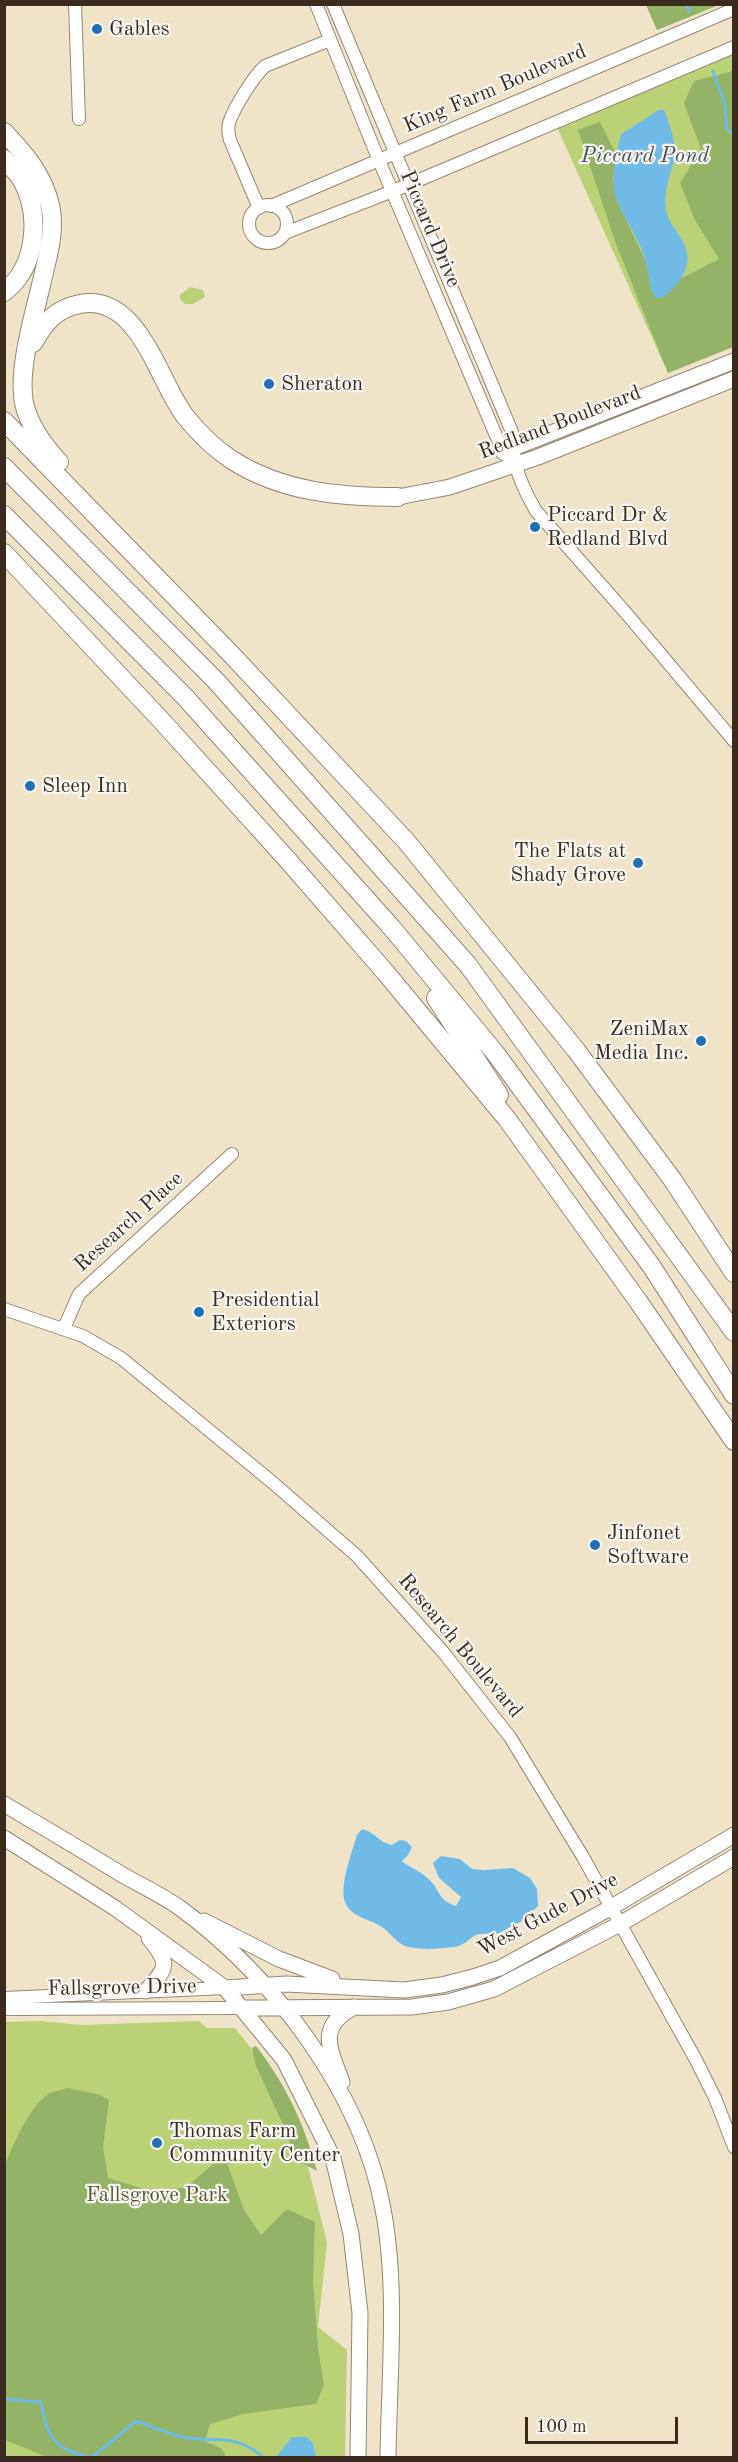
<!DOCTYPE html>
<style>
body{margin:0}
#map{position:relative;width:738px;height:2462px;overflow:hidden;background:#efe4ca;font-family:"Old Standard TT",serif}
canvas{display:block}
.frame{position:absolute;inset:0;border:6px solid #3b2a1e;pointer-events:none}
.scale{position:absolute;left:525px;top:2417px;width:153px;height:27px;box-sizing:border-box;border:3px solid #3b2a1e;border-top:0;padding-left:8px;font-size:18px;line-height:21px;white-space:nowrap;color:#3b2a1e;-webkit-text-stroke:4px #f6f6f2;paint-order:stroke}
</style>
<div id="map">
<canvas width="738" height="2462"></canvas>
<div class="frame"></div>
<div class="scale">100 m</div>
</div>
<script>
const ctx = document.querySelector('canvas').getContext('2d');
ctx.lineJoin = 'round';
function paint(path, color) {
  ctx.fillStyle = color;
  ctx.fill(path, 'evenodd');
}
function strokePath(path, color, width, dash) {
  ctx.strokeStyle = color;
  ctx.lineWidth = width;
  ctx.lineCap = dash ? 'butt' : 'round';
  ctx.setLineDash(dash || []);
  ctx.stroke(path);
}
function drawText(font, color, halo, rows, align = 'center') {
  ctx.font = font + ' "Old Standard TT",serif';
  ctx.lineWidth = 4.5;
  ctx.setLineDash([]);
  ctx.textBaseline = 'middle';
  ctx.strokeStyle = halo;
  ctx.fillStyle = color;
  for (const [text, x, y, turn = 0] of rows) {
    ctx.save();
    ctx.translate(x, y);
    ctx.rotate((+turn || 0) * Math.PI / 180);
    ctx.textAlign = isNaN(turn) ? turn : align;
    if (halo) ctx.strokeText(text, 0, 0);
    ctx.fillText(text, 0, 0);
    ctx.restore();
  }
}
paint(new Path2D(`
 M733,53v294l-65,26 -112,-248z
 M190,287l13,3 2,7 -12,7h-8l-5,-5v-4z
 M40,2021l42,4 117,-4 8,7h28l22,28 49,103 21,84 -9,84 29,23 -2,107h-340v-435z`), '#bbd175');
paint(new Path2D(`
 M646,5h73l-62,25z
 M733,71v276l-65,26 -52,-129 -38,-114 22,-8 17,34 -4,23 5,24 28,59 6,30h18l10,-13 39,-20 -24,-39 -15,-37 21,-34 -17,-46 10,-22z
 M256,2046c30,39 48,77 61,125l-21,-11 -11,-31 -29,-63 -4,-18z
 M68,2088l32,7 9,5 -6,47 5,31 40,12 37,-2 39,-33 20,55 17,25 26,-26 28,13 -2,59 5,67 6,37 -8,19 -73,10 -33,10 -5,17 17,8 4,8h-179l-42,-17v-275c8,-20 26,-62 45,-72 5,-2 12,-3 18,-5z`), '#94b366');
paint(new Path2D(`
 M659,110h5c6,15 13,34 10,50 -4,17 -11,31 -8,50 4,20 26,32 21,55 -3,13 -14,25 -25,33h-6c-8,-10 -7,-24 -10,-36 -6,-21 -19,-39 -28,-59 -9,-21 -2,-47 3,-69z
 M362,1829c13,3 16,13 30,16l8,-5 6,1 6,6 -4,8 -6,6c8,7 17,9 24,16 15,11 9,22 30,29l5,-9 -22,-19 -6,-15 8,-7 19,3 12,10 12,1 29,-2 17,10 7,11 1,17 -16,15 -27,14c-27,-6 -23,10 -42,12 -16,2 -29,3 -45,0 -11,-3 -17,-14 -26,-20 -11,-8 -31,-9 -37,-25 -6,-16 7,-50 12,-67z
 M292,2437h14l7,6 3,14h-40z`), '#70bae8');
strokePath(new Path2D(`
 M687,4l2,8
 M713,71l12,34 2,25 7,4
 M4,2399l37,3c7,38 12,45 49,56
 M91,2458l45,-37c17,6 36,15 53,17 32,4 48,-4 75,20`), '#70bae8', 3);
const minor = new Path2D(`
 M75,4l4,115
 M316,4l59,147 128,301 5,5
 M333,4l179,428c3,12 1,23 4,34 4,16 12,31 20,45l90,102 108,128
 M249 224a19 19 0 1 1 38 0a19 19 0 1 1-38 0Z
 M271,206l463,-197
 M259,208l-29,-68c-2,-7 -3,-13 0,-20 6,-15 23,-43 35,-54l65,-26
 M285,233l108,-42 341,-144
 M4,1309l79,27 38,22 151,124 85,74 86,96 67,85 73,120 113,203 19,38 19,49
 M64,1328l15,-34 153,-140
 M4,1998l221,-10
 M4,2009l237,-1`);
const major = new Path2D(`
 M503,452l231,-91
 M398,497l52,-10 88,-30 196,-78
 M4,1804c39,23 78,46 117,70 19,11 41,21 59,34 94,69 182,185 203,301 15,79 6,168 5,249
 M4,1838l111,70 110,80 59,72 49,98 18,76 9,79 -2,145
 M204,1921l75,38 53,20
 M225,1988l61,-4 118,6 38,-5 31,-8 27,-9 110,-60 124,-73
 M146,1991c22,-24 24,-27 3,-53
 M241,2008l171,-1 36,-5 46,-13 126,-65 114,-67
 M342,2082c-12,-33 -26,-55 12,-75`);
const highway = new Path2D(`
 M4,132c21,22 39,43 46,73 5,20 0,43 -5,63 -8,38 -28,98 -21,135 5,22 20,43 35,59
 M4,159c6,7 14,14 18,21 19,35 15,87 -18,112
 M33,343c12,-21 22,-34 47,-39 59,-11 78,77 105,112 12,15 30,33 47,44 50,32 108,37 166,37
 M4,421l226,232 176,188 170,209 96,129 62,94
 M4,467l213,215 251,283 266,367
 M4,515l181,182 207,231 104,126 156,213 82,128
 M4,553l156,166 125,138 101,116 121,146 131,182 96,140
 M436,998l63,97`);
strokePath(minor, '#958774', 14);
strokePath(major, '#958774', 17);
strokePath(highway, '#958774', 20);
strokePath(minor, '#fff', 12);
strokePath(major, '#fff', 15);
strokePath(highway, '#fff', 18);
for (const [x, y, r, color] of [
 [97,29,6,"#1f6fb2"],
 [269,384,6,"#1f6fb2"],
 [535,527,6,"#1f6fb2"],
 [30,786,6,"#1f6fb2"],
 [638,863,6,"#1f6fb2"],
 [701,1041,6,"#1f6fb2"],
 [199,1312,6,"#1f6fb2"],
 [595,1545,6,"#1f6fb2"],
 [157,2143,6,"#1f6fb2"]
]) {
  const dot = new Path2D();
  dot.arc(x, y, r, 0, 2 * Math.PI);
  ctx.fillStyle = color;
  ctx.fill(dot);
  strokePath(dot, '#f6f6f2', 2);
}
drawText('21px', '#3b2a1e', '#f6f6f2', [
 ["Gables",109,29],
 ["Sheraton",281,384],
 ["Piccard Dr &",547,515],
 ["Redland Blvd",547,539],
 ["Sleep Inn",42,786],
 ["The Flats at",626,851,"right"],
 ["Shady Grove",626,875,"right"],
 ["ZeniMax",689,1029,"right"],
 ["Media Inc.",689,1053,"right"],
 ["Presidential",211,1300],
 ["Exteriors",211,1324],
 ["Jinfonet",607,1533],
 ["Software",607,1557],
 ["Thomas Farm",169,2131],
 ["Community Center",169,2155]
], 'left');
drawText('21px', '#3b2a1e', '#f6f6f2', [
 ["King Farm Boulevard",495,89,-23],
 ["Piccard Drive",430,229,67],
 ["Redland Boulevard",560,423,-21],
 ["Research Place",129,1222,-42],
 ["Research Boulevard",460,1646,50],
 ["West Gude Drive",548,1915,-28],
 ["Fallsgrove Drive",122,1988,-1]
]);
drawText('21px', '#5b5434', '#f6f6f2', [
 ["Fallsgrove Park",157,2195]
]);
drawText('italic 22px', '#4b555b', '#f6f6f2', [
 ["Piccard Pond",645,156]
]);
</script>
